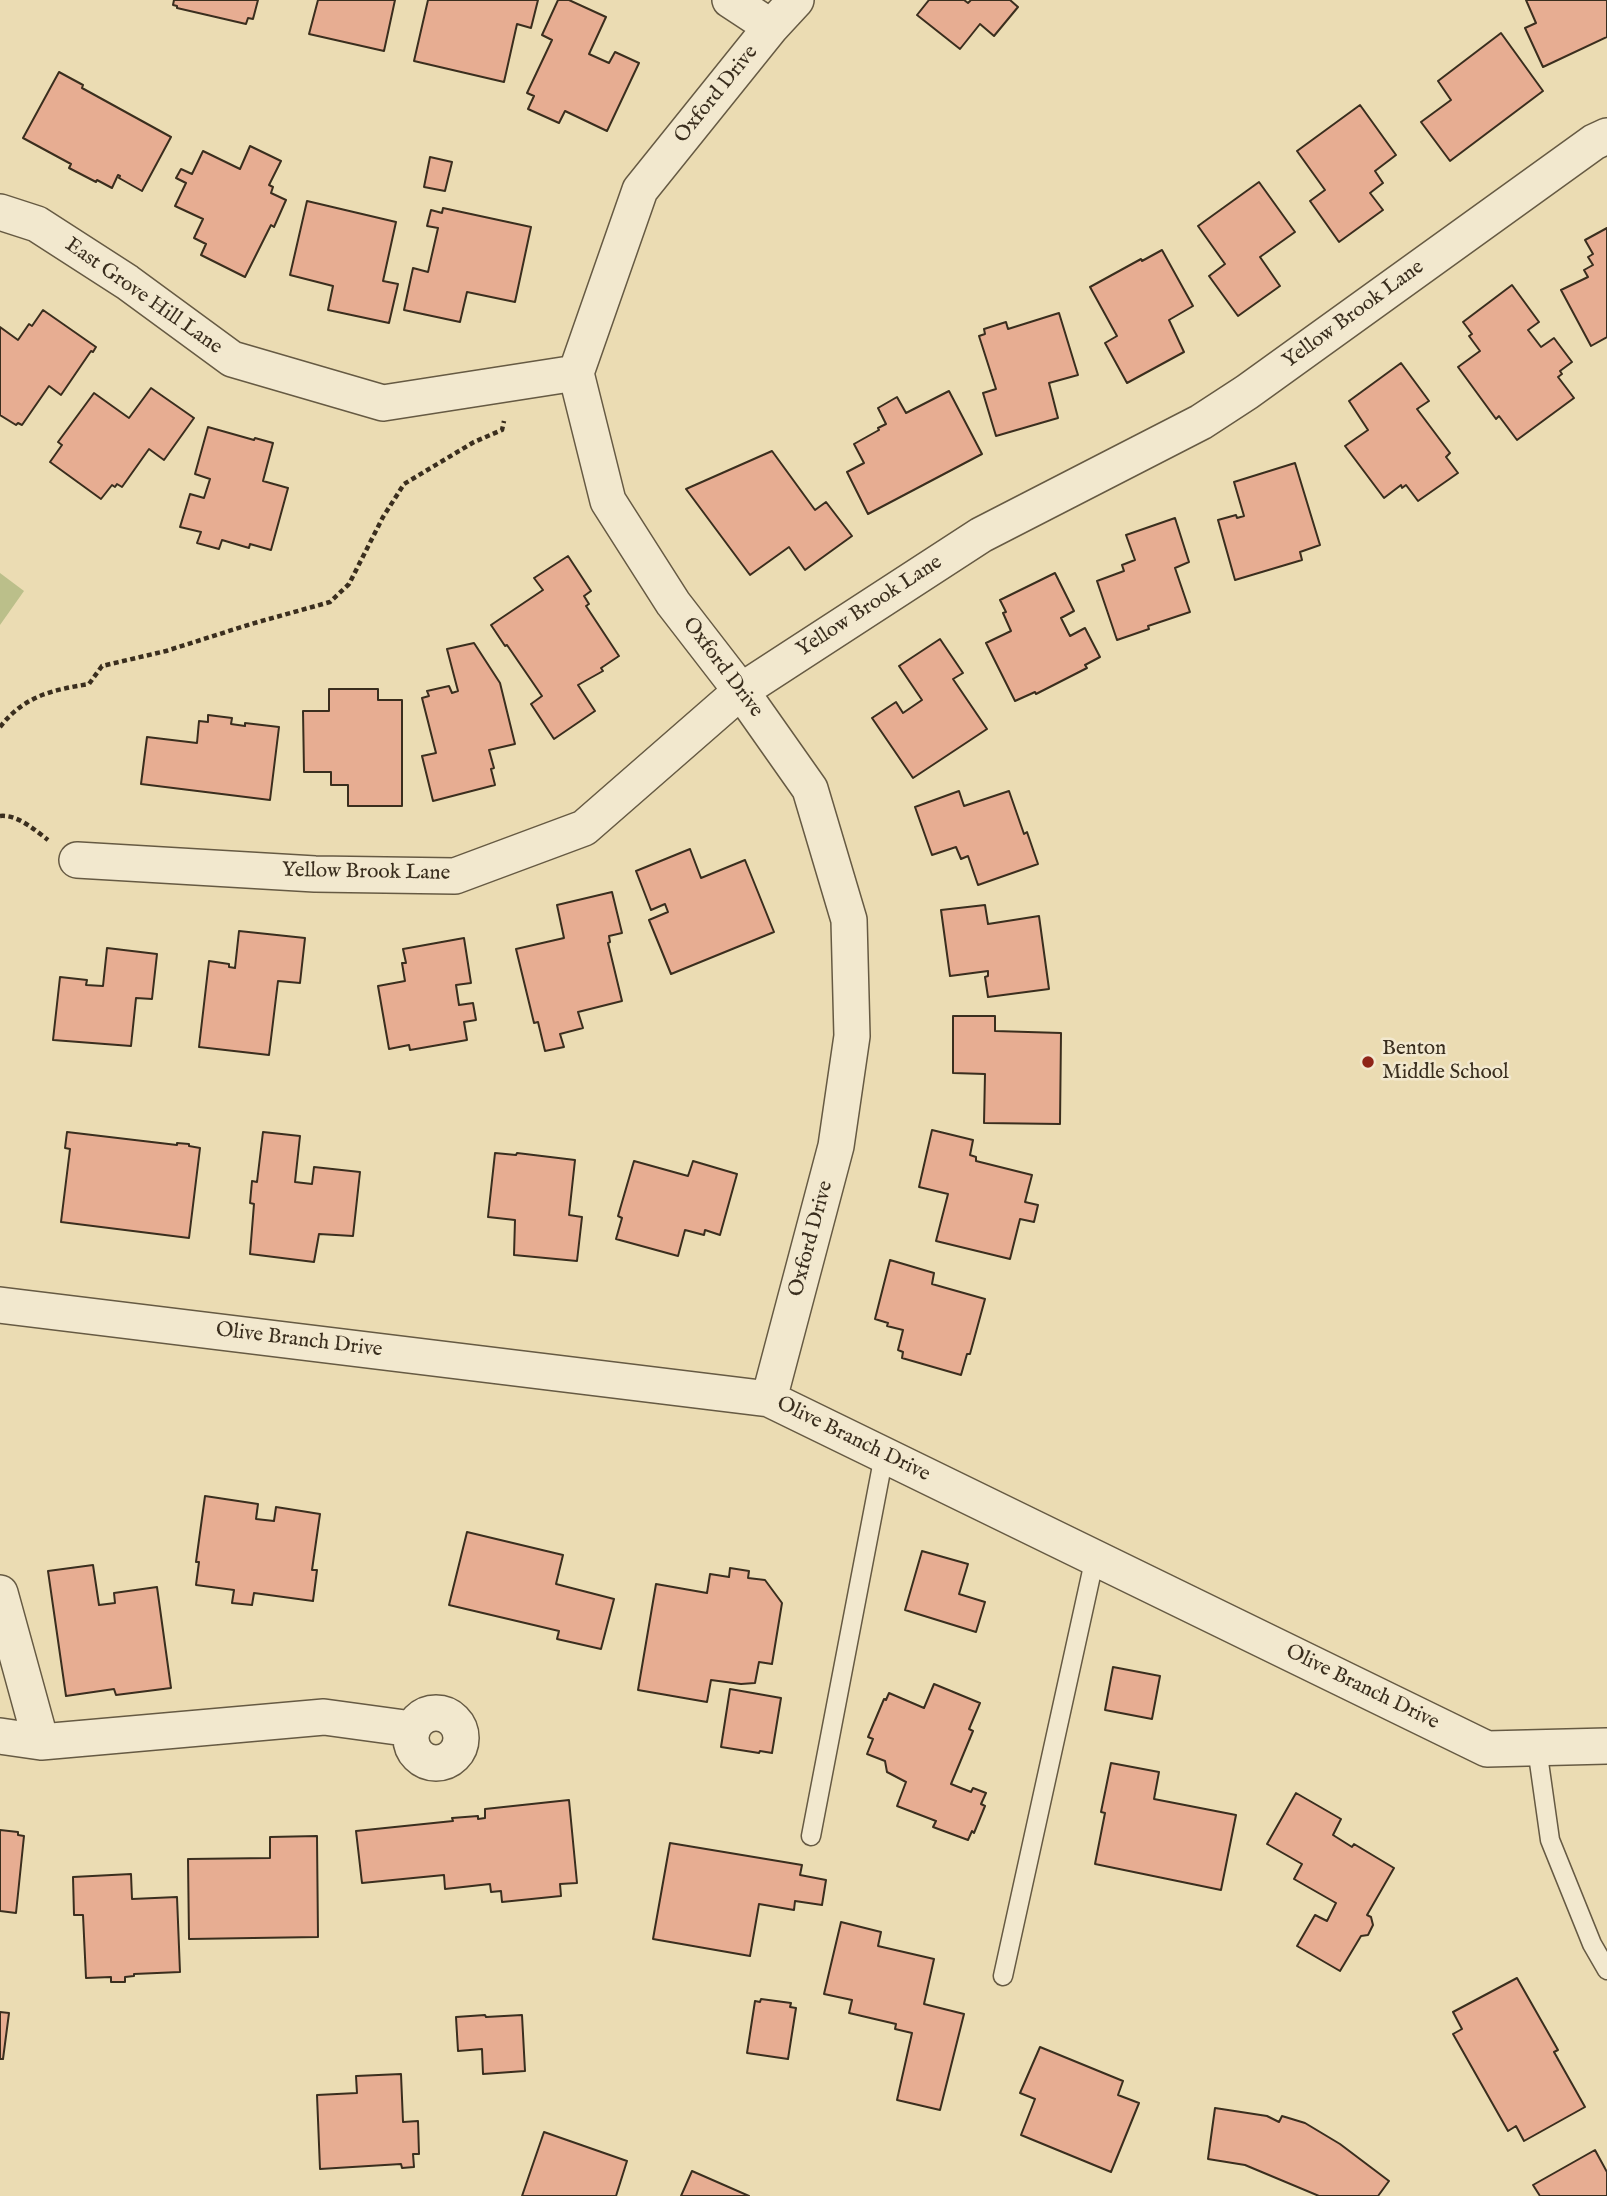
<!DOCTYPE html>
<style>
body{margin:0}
canvas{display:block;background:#ebdcb3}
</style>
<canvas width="1607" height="2196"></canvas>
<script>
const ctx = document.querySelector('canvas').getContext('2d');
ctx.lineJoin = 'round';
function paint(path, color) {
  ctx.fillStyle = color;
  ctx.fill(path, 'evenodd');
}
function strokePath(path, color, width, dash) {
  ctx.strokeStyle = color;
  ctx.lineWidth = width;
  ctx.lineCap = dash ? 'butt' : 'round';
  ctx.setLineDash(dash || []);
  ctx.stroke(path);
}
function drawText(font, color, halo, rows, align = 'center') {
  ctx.font = font + ' "IM FELL English",serif';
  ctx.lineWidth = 5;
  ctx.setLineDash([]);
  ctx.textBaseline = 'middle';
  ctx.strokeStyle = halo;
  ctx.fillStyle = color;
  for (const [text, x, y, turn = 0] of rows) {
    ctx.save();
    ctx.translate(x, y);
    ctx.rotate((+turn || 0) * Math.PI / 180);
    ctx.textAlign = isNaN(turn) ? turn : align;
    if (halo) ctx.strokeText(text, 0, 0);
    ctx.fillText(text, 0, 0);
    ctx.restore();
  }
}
paint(new Path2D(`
 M0,573l24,18 -24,34z`), '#bbbf8a');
const building = new Path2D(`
 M174,0h84l-5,19 -5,-1 -2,6 -69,-16v-2l-4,-1z
 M318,0h77l-11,51 -75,-17z
 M428,0h110l-7,28 -14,-4 -13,58 -90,-21z
 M558,0h11l37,17 -17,37 20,9 6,-11 24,11 -32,68 -42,-20 -6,12 -31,-14 6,-13 -7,-3 25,-53 -10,-5z
 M929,0h35l4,3 3,-3h39l8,7 -24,29 -14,-12 -20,25 -43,-34z
 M1526,0h81v37l-64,30 -18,-39 11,-5z
 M1501,33l42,58 -93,70 -29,-39 30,-22 -13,-19z
 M59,72l24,13 -1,3 89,49 -29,54 -23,-13 1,-2 -2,-1 -6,13 -15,-8 -1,2 -27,-14 2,-4 -48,-26z
 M1360,105l36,50 -21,16 8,12 -13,10 13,17 -44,32 -29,-41 15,-11 -28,-39z
 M250,146l31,15 -12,24 4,2 -2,6 15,7 -12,27 -3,-2 -26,52 -44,-22 5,-11 -12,-6 9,-19 -28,-13 11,-23 -10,-5 5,-9 11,5 11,-23 37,18z
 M430,157l22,5 -7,29 -21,-4z
 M1259,182l36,50 -35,25 20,29 -42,30 -29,-40 16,-12 -27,-38z
 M307,201l89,21 -13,59 15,3 -9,39 -61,-13 5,-24 -43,-11z
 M443,208l88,19 -16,75 -48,-10 -7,30 -56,-12 9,-42 15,4 10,-44 -11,-2 4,-16 11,3z
 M1607,228v109l-16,9 -30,-56 27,-13 -4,-7 9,-5 -5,-8 5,-3 -8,-14z
 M1162,250l31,56 -24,14 15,32 -57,31 -22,-40 12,-7 -27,-49 51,-28 1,2z
 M1512,285l27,37 -11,8 13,17 13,-9 18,24 -12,9 2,3 -4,3 16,21 -57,42 -18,-24 -3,3 -38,-52 22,-16 -11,-15 3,-2 -9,-12z
 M43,310l53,37 -3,5 -2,-1 -30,44 -12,-9 -27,39 -4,-2 -2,2 -16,-10v-88l18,13 11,-16 3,2z
 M1059,313l19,62 -29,8 9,35 -62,18 -13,-43 13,-4 -17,-53 6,-2 -1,-5 22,-7 2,7z
 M1401,363l28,38 -12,8 33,44 -4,4 12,16 -40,28 -12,-16 -4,3 -1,-3 -17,13 -39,-52 23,-16 -19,-29z
 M151,388l43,30 -30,42 -15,-11 -27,38 -5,-3 -2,3 -3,-2 -11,14 -51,-37 12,-17 -4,-3 36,-49 35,25z
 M949,391l33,63 -114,60 -21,-42 17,-9 -10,-19 25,-14 -1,-2 8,-4 -8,-16 19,-11 9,16z
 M208,427l46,13 1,-2 18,5 -10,38 25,7 -17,62 -21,-6 -1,4 -27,-8 -3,9 -22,-6 4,-11 -21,-5 10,-33 14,4 6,-19 -15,-5z
 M772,451l43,59 11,-8 26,34 -47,34 -16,-23 -39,28 -64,-86z
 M1295,463l25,82 -20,7 2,8 -67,20 -17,-60 18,-5 1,3 7,-2 -10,-34z
 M1175,518l14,44 -14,6 15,44 -42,14 1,3 -32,11 -20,-59 27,-10 -2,-6 13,-5 -9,-25z
 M568,556l23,35 -7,5 5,8 -3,2 33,50 -18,12 2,3 -25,14 17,26 -41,28 -23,-35 11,-8 -35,-51 -2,1 -14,-21 52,-35 -9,-12z
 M1055,573l19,38 -13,7 9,18 15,-8 15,29 -15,8 2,3 -51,26 -1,-2 -20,9 -29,-58 25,-12 -8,-18 3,-1 -6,-12z
 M940,639l23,34 -10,6 34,50 -74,49 -41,-60 24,-16 7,11 19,-13 -23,-34z
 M474,643l26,40 15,61 -26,6 5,18 -3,1 4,16 -62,16 -11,-45 14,-3 -14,-55 7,-2 -2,-5 22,-5 3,7 6,-2 -11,-42z
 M329,689h49v11h24v106h-54v-21h-17v-13h-27l-1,-61h26z
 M208,715l24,3 -1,6 14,2v-3l34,4 -9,73 -129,-16 6,-47 50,6 2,-22 9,1z
 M959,791l5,15 45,-15 15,43 3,-2 11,32 -60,21 -10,-29 -7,3 -5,-12 -24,8 -17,-48z
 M690,849l11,29 44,-18 29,72 -103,42 -22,-54 19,-8 -3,-8 -14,6 -15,-39z
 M612,892l10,41 -13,3 1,6 -2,1 14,58 -44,11 5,16 -23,6 4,13 -19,4 -7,-29 -4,1 -18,-74 48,-11 -7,-33z
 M985,905l3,19 51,-8 10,73 -61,8 -3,-20 3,-1v-5l-38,5 -9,-66z
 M239,931l66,7 -5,45 -22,-2 -9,74 -70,-8 10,-86 20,3v3l6,1z
 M464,938l7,45 -15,2 3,20 14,-2 3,17 -12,2 3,18 -57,10 -1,-5 -20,4 -11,-63 27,-5 -3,-18h4l-3,-14z
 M107,948l50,6 -5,45 -16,-1 -5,48 -78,-6 7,-63 27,3 -1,5 17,1z
 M953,1016h42v15l66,2 -1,91 -76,-1 1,-49 -32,-1z
 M932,1130l41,10 -3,15 6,2v4l56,14 -7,27 13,3 -4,17 -14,-3 -10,40 -74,-18 12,-47 -29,-7z
 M67,1132l110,13v-2l12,1v2l11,2 -11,90 -128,-16 9,-73 -5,-1z
 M263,1132l37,4 -5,46 17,2 2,-17 46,5 -7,64 -34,-2 -5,28 -64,-8 4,-50 -4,-1 2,-22 5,1z
 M495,1153l21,2 1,-2 58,7 -6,55 13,2 -5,44 -63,-6 1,-35 -27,-3z
 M634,1161l54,15 5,-15 44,13 -17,61 -15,-5 -1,5 -19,-5 -7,26 -62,-17 6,-21 -4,-2z
 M890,1260l44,13 -2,11 53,15 -15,55h-3l-6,21 -59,-17 1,-6 -5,-2 5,-20 -16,-4 1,-3 -13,-4z
 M205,1496l53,8 -2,15 18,2 2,-14 44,7 -8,56h5l-4,31 -59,-8 -2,12 -20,-2 2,-13 -38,-5 3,-23h-3z
 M467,1532l96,23 -7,29 58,15 -13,50 -44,-10 2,-8 -110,-26z
 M922,1551l46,13 -9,30 26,8 -9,30 -71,-22z
 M93,1565l6,40 16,-2 -1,-10 43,-6 14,101 -55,7 -2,-6 -48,7 -18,-125z
 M730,1568l19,3 -1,7 17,2 17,23 -10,61 -13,-2 -4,21 -14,1 -30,-4 -4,22 -69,-12 18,-106 51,9 3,-19 19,3z
 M1113,1667l47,9 -8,43 -47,-9z
 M934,1684l46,19 -11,26 4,2 -22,53 20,8 2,-4 13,5 -5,11 4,2 -11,27 -2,-2 -4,9 -35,-13 3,-6 -39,-15 9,-24 -19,-10 -2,-11 -18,-7 6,-15 -5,-2 16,-38 2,1 3,-7 35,15z
 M730,1689l51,9 -9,55 -12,-2 -1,2 -38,-6z
 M1111,1763l48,9 -5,27 82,16 -15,75 -126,-26 10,-51 -4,-1z
 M1296,1793l45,26 -8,16 19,12 2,-3 40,24 -27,47 4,2 2,8 -5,10 -7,1 -21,35 -43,-25 18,-31 12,6 9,-18 -42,-24 8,-15 -35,-20z
 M569,1800l8,83 -17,1 1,12 -59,6 -1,-11 -10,1 -1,-8 -45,5 -1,-14 -82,8 -6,-52 97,-10 -1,-3 26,-2v3l7,-1v-9z
 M0,1830l18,2v3l6,1 -8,77 -16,-2z
 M317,1836l1,101 -129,2 -1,-80 82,-1v-21z
 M670,1843l132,22 -2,10 26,5 -4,25 -27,-4 -1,9 -35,-6 -9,52 -97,-17z
 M131,1874l1,25 45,-2 3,75 -46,2v2l-9,1v5h-14v-5l-25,1 -3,-63h-9l-1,-38z
 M841,1922l40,10 -3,14 56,13 -10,45 40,10 -24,96 -43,-10 15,-67 -17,-4 1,-5 -47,-11 3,-13 -28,-6z
 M1517,1978l41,72 -4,2 31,55 -61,34 -8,-15 -8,5 -55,-97 9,-5 -9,-17z
 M761,1999l30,4 -1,4 6,1 -8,51 -41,-6 8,-52 5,1z
 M0,2012l9,1 -6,46h-3z
 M485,2015l1,2 36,-2 3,56 -42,3 -1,-25 -24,2 -2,-34z
 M1040,2047l83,34 -5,14 21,8 -28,69 -90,-37 14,-36 -15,-6z
 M401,2074l2,48 15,-1 1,33h-6l1,13 -12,1 -1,-4 -81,5 -3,-74 40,-2 -1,-17z
 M1215,2108l52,8 12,6 3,-6 23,7 35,21 49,37 -11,15h-59l-74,-31 -37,-6z
 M544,2132l83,29 -11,35h-94z
 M1595,2150l12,22v24h-67l-7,-11z
 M692,2171l57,25h-68z`);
paint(building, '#e7ad92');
strokePath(building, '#3a2e1e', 2);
const service = new Path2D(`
 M1537,1748l13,92 42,104 15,26
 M811,1836l73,-381
 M1003,1976l92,-419`);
const minor = new Path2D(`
 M730,0l41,27
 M0,212l37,12 90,58 105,77 151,44 193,-30
 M77,860l238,14 140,2 129,-48 157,-137 240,-156 220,-113 46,-30 347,-250 13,-6
 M0,1305l769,94 718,350 120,-3
 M769,1399l67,-253 16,-110 -3,-116 -39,-131 -69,-98 -68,-88 -65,-102 -32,-128 64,-183 131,-163 25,-27
 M0,1593l41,149
 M411 1738a25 25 0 1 1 50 0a25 25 0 1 1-50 0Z
 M0,1736l41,6 283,-25 88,12`);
strokePath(service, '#665a43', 21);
strokePath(minor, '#665a43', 38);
strokePath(new Path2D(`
 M0,727c24,-31 52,-37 89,-43l13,-18 64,-15 85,-27 79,-22 19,-18 34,-67 21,-33 70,-42 28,-12 2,-9
 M0,816c17,-2 35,14 48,24`), '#3a2e1e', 4.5, [5, 3.5]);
strokePath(service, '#f2e8ce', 18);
strokePath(minor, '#f2e8ce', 35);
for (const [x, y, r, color] of [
 [1368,1062,7,"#8f2418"]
]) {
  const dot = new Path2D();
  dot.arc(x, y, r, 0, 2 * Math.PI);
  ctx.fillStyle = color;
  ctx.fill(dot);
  strokePath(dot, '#f2e8ce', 2.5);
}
drawText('21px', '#3a2e1e', '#f2e8ce', [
 ["Oxford Drive",717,95,-51],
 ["East Grove Hill Lane",143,297,35],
 ["Yellow Brook Lane",1354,315,-36],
 ["Yellow Brook Lane",870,607,-33],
 ["Oxford Drive",722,668,53],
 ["Yellow Brook Lane",366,873,1],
 ["Oxford Drive",812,1239,-75],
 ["Olive Branch Drive",299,1341,7],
 ["Olive Branch Drive",853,1440,26],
 ["Olive Branch Drive",1362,1688,26]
]);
drawText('21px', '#3a2e1e', '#f2e8ce', [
 ["Benton",1382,1050],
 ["Middle School",1382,1074]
], 'left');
</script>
